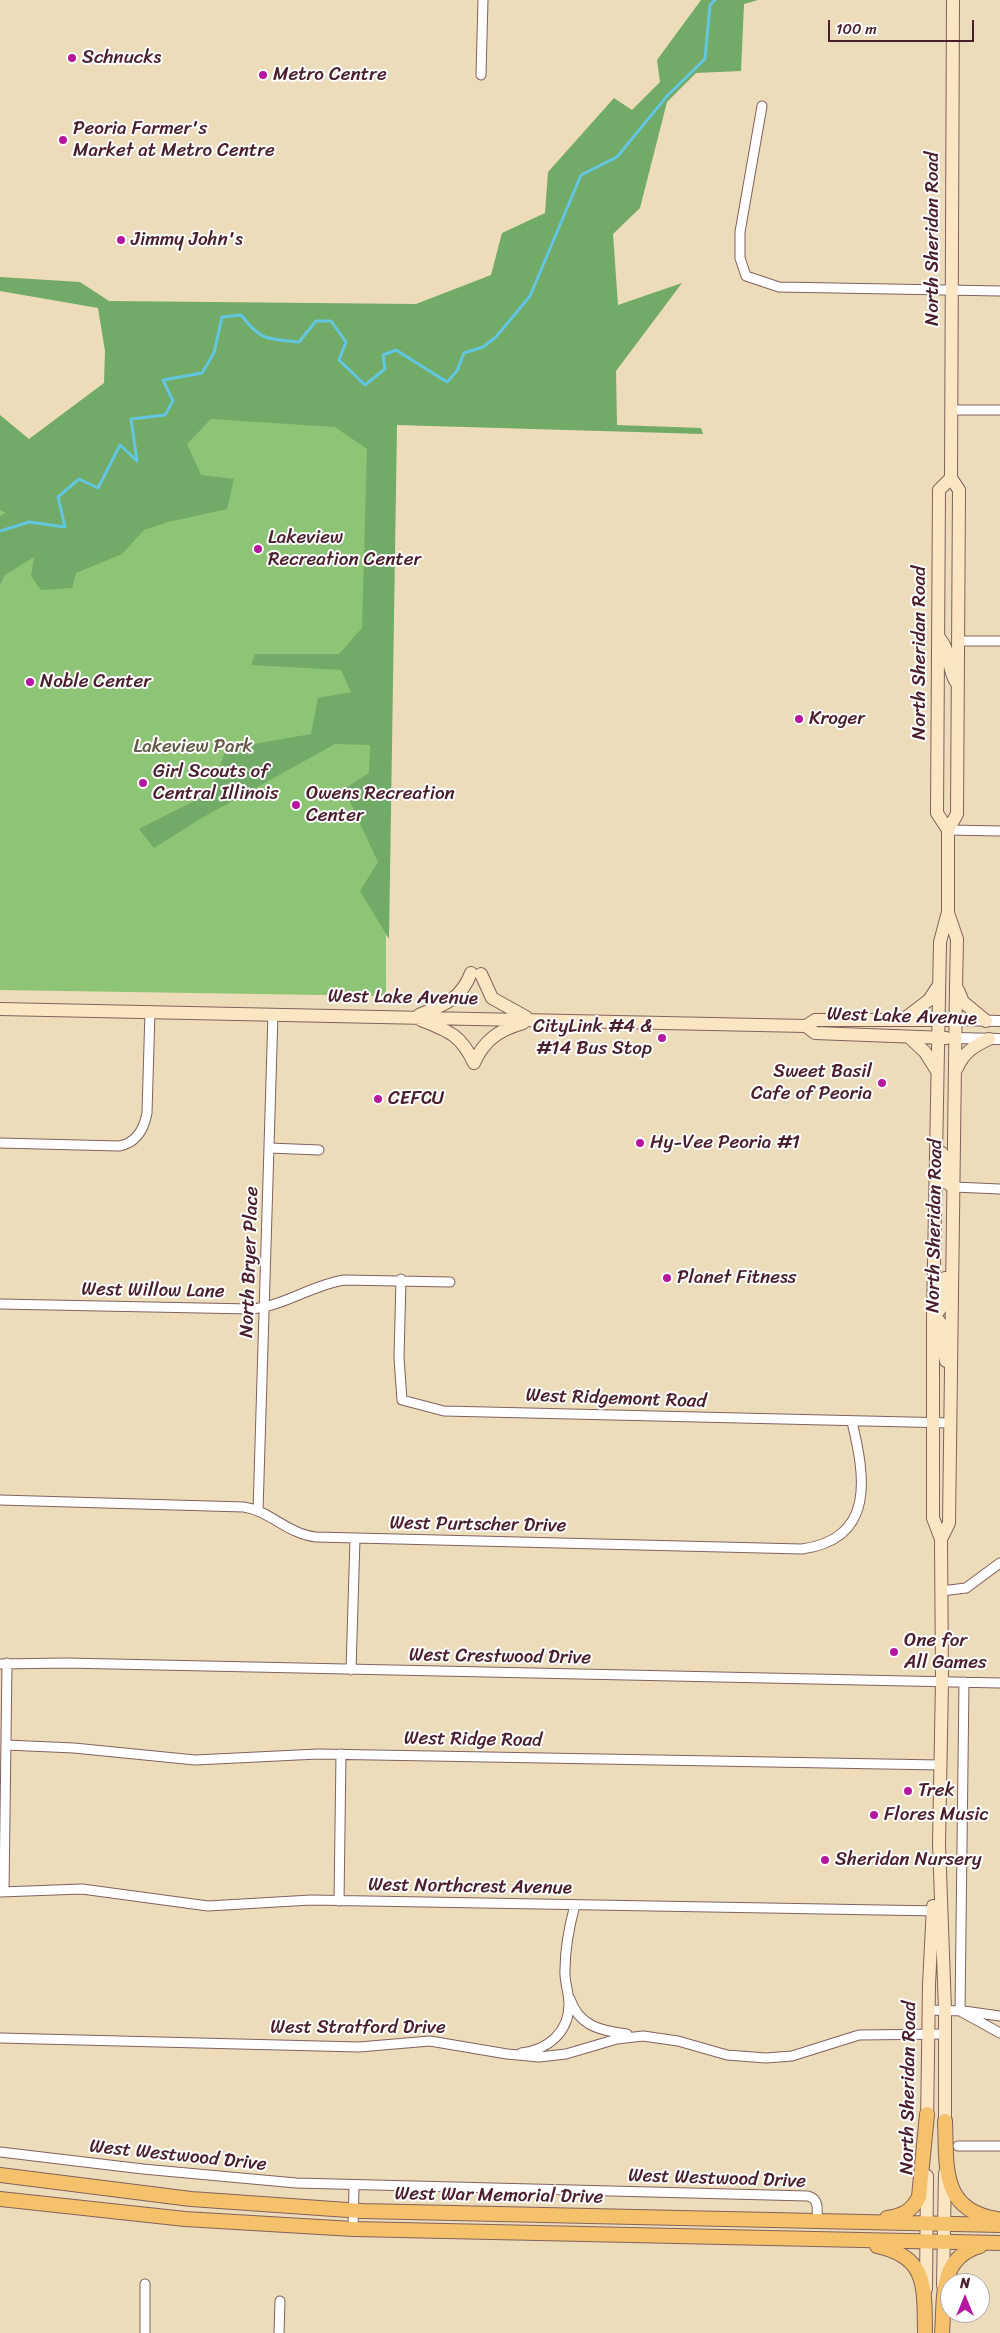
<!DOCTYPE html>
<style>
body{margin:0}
#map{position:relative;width:1000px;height:2333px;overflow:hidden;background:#eddcb9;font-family:Sriracha,sans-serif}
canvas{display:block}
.north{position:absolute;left:940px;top:2273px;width:50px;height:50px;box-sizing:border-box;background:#fff;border:1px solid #b7a5aa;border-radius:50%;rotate:0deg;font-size:14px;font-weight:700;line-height:20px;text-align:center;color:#4a1f2b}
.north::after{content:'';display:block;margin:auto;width:18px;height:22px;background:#b5179e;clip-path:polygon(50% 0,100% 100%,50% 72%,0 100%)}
.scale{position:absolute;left:828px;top:20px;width:146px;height:22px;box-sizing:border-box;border:2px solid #4a1f2b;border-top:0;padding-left:6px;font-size:15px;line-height:18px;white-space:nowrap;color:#4a1f2b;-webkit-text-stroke:4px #fff;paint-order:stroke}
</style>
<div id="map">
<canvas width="1000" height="2333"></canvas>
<div class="north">N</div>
<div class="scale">100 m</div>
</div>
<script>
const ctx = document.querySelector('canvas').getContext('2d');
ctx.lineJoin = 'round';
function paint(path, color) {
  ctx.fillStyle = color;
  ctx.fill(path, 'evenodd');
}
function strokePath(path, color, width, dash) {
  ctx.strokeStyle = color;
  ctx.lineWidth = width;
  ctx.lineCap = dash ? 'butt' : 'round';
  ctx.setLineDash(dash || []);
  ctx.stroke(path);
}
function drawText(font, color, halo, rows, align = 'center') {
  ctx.font = font + ' Sriracha,sans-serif';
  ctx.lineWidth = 4;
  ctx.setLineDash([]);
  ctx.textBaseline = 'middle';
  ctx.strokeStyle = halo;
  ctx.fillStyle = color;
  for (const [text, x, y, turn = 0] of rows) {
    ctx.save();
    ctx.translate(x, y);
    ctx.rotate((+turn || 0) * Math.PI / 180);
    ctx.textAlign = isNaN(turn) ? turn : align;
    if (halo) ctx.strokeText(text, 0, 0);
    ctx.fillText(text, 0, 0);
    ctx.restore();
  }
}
paint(new Path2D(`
 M385,316l1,680 -386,-6v-486z`), '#8ec476');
paint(new Path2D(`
 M701,0h57l-14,4 -3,67 -45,2 -29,29 -27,106 -27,26 5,71 64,-22 -66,88 1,54 84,3 2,6 -306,-9 -8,514 -29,-48 18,-29 -34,-73 25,-16 1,-28 -35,-1 -135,75 -46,29 -15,-19 71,-36 16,-44 85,-15 7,-36 33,-6 -10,-22 -90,-5 4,-11h84l23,-26 5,-179 -32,-22 -124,-8 -24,25 14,31 33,4 -7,30 -59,13 -24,8 -22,24 -46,19 -4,15 -31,2 -10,-14 3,-19 -29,18 -5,10v-69l6,-3 -6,-3v-95l29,24 75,-56 1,-32 -7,-43 -98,-17v-14l80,5 29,19 307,3 75,-29 11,-42 43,-20 3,-41 66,-74 18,12 28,-28 -3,-22z`), '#72aa67');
strokePath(new Path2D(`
 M0,531l29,-9 36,5 -7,-30 21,-18 19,9 22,-43 17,16 -6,-42 34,-4 8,-14 -10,-21 39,-7 12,-20 8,-36 19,-2c20,26 26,24 58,27l17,-21h15l15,21 -7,18 26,25 20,-16 -2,-14 13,-5 51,32 10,-11 7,-18 19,-6 13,-10 34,-41 51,-121 36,-18 50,-61 38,-37 5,-54 5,-5`), '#62c6e0', 3);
const minor = new Path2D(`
 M481,75l2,-75
 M762,106l-22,126v26l6,18 33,11 221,4
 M951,410h49
 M958,641h42
 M948,830l52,1
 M0,1143l119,3c18,-3 25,-17 28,-33l3,-102
 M269,1148l50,2
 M954,1187l46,2
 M401,1279l-2,79 3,42 42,11 507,12
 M0,1304l251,5c33,-3 61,-24 93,-29l106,2
 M0,1500l244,7c26,4 44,27 72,30l486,12c74,-10 63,-73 50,-127
 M258,1511l15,-497
 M941,1591l25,-3 34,-25
 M0,1664l66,-1 934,20
 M351,1670l4,-131
 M964,1682l-4,329 40,22
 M6,1745l68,3 121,12 123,-6 622,11
 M0,1892l82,-3 126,17 103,-6 627,11
 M4,1892l3,-229
 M339,1901l2,-147
 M570,1999c9,27 31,32 57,35
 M928,2010l36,1 36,5
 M0,2038l359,9 71,-6 77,13 32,3 27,-3 51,-15 26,-3 35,5 49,14 39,3 26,-2 67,-21 87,-1
 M521,2053c27,-3 48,-21 48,-49 0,-12 -5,-23 -4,-34 0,-22 4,-43 10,-65
 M958,2146h42
 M0,2152l143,17 153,14 512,13c12,3 9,15 9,26
 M353,2229l1,-44
 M145,2333v-49
 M279,2333l1,-32`);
const tertiary = new Path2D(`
 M956,1020l44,1
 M956,1038l44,1`);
const secondary = new Path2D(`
 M940,639c11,13 7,29 16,43
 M948,830l-11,-17 2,-323 12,-12
 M481,974l11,24 34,19
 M958,990l5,12 23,19
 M0,1009l806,17 9,-6h141
 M419,1015c24,-10 42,-15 52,-42
 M904,1019l25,-19 10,-15
 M421,1020c28,11 40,15 53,43
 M806,1026l9,7 131,5
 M909,1037l16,15 12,19
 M474,1063c10,-23 25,-33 49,-40
 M957,1068c7,-16 17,-22 32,-29
 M942,1153l3,7v22l9,5
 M933,1316c13,-8 11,-23 12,-38
 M933,1316c16,8 8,30 13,45
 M941,1539l8,-16 7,-535 1,-49 -9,-26
 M927,2124l2,-140 4,-78
 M945,2130v-120l-6,-166 3,-163 -1,-142 -8,-21v-202l7,-374 8,-30v-82l9,-16 2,-324 -8,-12 2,-478
 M943,2285l2,-112
 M926,2289l1,-113`);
const trunk = new Path2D(`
 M945,2121c2,45 -5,89 52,98
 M0,2175l191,24 171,12 638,14
 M0,2199l185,20 168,10 647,14
 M887,2218c15,-2 25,-7 32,-21l8,-83
 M877,2246c51,11 47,41 48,85
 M942,2333c3,-35 -4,-75 38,-87`);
strokePath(minor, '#83615d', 11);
strokePath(tertiary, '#83615d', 12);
strokePath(secondary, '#83615d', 14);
strokePath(trunk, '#83615d', 16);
strokePath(minor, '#fff', 9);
strokePath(tertiary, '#fff', 10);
strokePath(secondary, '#fbe6c4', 12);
strokePath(trunk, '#f5c16b', 14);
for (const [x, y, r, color] of [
 [72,58,5,"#b5179e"],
 [263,75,5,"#b5179e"],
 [63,140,5,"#b5179e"],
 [121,240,5,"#b5179e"],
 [258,549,5,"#b5179e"],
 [30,682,5,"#b5179e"],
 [799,719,5,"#b5179e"],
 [143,783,5,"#b5179e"],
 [296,805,5,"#b5179e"],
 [662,1038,5,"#b5179e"],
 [882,1083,5,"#b5179e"],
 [378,1099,5,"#b5179e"],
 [640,1143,5,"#b5179e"],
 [667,1278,5,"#b5179e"],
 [894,1652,5,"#b5179e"],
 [908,1791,5,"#b5179e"],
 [874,1815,5,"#b5179e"],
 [825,1860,5,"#b5179e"]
]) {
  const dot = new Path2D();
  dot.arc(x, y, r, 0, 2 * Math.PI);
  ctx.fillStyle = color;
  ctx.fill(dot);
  strokePath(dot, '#fff', 2);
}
drawText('19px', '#4a1f2b', '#fff', [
 ["Schnucks",82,58],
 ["Metro Centre",273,75],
 ["Peoria Farmer's",73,129],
 ["Market at Metro Centre",73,151],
 ["Jimmy John's",131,240],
 ["Lakeview",268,538],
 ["Recreation Center",268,560],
 ["Noble Center",40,682],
 ["Kroger",809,719],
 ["Girl Scouts of",153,772],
 ["Central Illinois",153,794],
 ["Owens Recreation",306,794],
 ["Center",306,816],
 ["CityLink #4 &",652,1027,"right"],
 ["#14 Bus Stop",652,1049,"right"],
 ["Sweet Basil",872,1072,"right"],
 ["Cafe of Peoria",872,1094,"right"],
 ["CEFCU",388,1099],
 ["Hy-Vee Peoria #1",650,1143],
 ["Planet Fitness",677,1278],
 ["One for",904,1641],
 ["All Games",904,1663],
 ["Trek",918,1791],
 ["Flores Music",884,1815],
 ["Sheridan Nursery",835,1860]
], 'left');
drawText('19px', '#4a1f2b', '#fff', [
 ["North Sheridan Road",933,239,-90],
 ["North Sheridan Road",920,653,-90],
 ["West Lake Avenue",403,998,1],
 ["West Lake Avenue",902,1017,2],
 ["North Sheridan Road",935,1226,-89],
 ["North Bryer Place",250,1262,-88],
 ["West Willow Lane",153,1291,1],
 ["West Ridgemont Road",616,1399,2],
 ["West Purtscher Drive",478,1525,1],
 ["West Crestwood Drive",500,1657,1],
 ["West Ridge Road",473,1740,1],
 ["West Northcrest Avenue",470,1887,1],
 ["West Stratford Drive",358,2028],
 ["North Sheridan Road",909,2088,-89],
 ["West Westwood Drive",178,2156,6],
 ["West Westwood Drive",717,2179,2],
 ["West War Memorial Drive",499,2196,1]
]);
drawText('19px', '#625945', '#fff', [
 ["Lakeview Park",193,747]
]);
</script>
